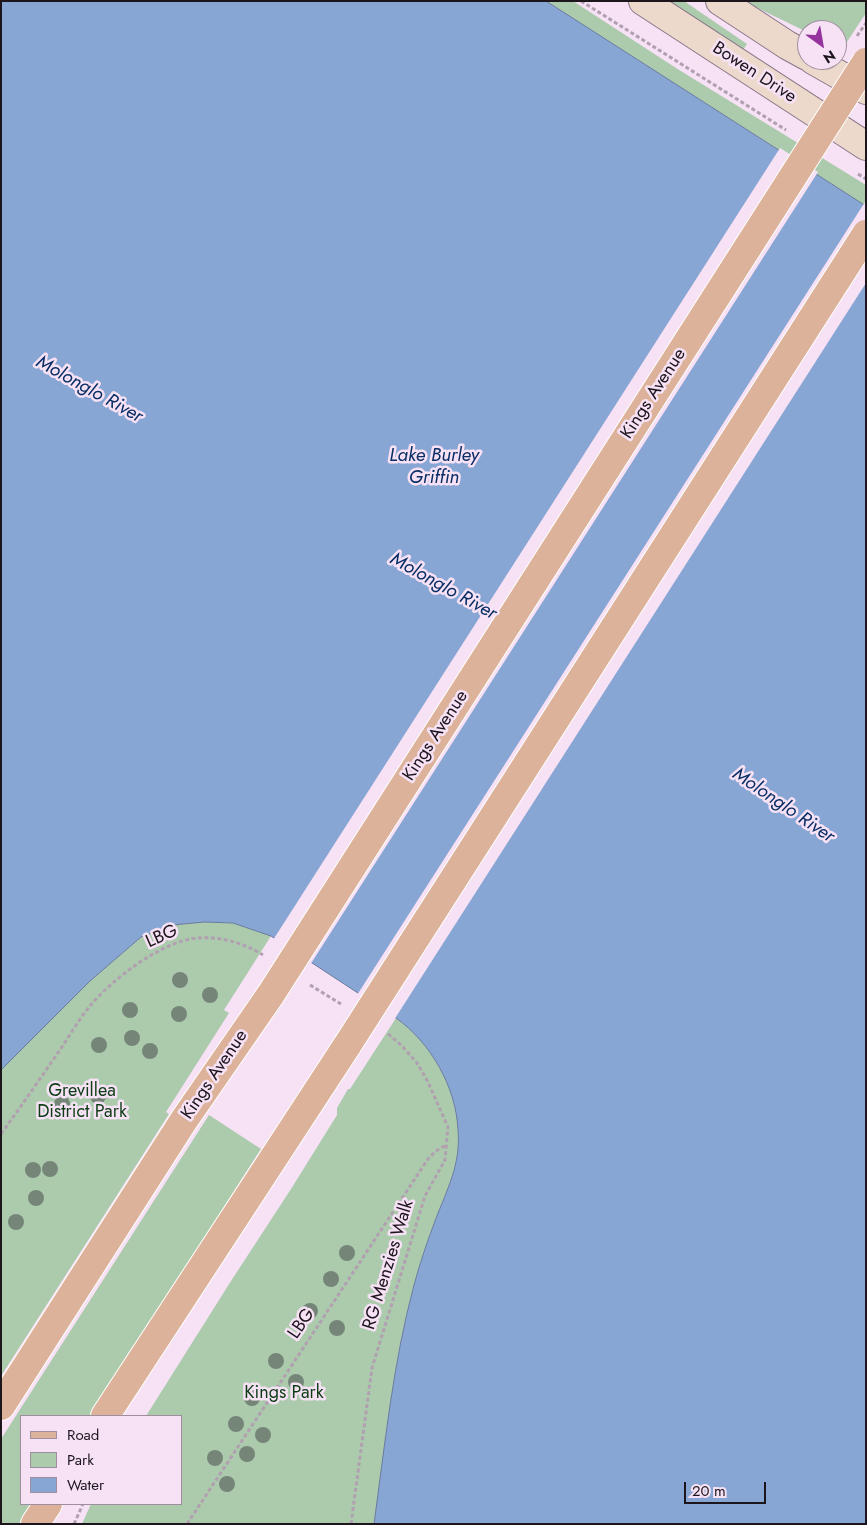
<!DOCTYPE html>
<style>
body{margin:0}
#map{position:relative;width:867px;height:1525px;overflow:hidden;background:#f6e1f5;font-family:Jost,sans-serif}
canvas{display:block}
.frame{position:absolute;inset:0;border:2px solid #1c151c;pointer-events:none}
.legend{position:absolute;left:20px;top:1415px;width:162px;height:90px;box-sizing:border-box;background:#f6e1f5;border:1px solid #9f8f9e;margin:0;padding:6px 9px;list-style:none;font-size:15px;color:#1c151c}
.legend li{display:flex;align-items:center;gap:10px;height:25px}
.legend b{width:25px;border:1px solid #9f8f9e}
.north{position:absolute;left:797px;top:20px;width:50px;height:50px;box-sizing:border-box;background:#f6e1f5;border:1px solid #9f8f9e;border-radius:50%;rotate:148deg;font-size:14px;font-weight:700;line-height:20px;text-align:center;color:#1c151c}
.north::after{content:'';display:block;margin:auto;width:18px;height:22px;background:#94349c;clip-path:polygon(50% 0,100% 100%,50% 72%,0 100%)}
.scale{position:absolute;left:684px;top:1482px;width:82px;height:22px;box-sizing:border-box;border:2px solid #1c151c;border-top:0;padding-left:6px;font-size:15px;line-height:18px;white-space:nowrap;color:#1c151c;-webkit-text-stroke:4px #f6e1f5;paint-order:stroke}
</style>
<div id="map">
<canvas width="867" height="1525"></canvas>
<div class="frame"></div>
<ul class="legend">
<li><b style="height:6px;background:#dcb39a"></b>Road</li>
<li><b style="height:14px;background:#accbad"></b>Park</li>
<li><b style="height:14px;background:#88a6d4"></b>Water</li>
</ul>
<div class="north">N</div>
<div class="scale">20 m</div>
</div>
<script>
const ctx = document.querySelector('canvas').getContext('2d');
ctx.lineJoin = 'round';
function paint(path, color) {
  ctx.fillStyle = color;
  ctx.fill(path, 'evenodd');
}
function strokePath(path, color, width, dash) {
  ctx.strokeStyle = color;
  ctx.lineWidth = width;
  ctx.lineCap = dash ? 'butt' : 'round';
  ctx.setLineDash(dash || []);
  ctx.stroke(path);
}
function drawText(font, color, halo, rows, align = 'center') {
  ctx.font = font + ' Jost,sans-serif';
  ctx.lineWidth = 5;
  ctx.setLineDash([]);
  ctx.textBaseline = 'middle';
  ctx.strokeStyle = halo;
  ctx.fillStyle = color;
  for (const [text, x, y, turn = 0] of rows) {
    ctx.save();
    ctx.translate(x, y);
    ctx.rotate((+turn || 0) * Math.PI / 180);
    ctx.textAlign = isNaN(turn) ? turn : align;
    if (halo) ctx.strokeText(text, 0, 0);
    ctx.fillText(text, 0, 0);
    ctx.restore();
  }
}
paint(new Path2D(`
 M546,1h27l103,67 190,117v21z
 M653,1h31l63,43 -8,12z
 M743,1h123v12l-25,38 -4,-2v-19h-30v2z
 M204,922l29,1 38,13 -47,74 5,3 -63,99 3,2 -168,262v-306l89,-89 51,-44 32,-12z
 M396,1018c35,25 60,69 62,112 3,35 -11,59 -23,91 -8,21 -15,42 -21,64 -21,78 -29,159 -40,239h-292l9,-20h90v-88h-35l85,-135 60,-92 46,-74v-7l11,-19h2z
 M209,1115l52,34 -171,267h-69v88h13l-13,20h-20v-85z`), '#accbad');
const water = new Path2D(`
 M1,1h545l320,205v1318h-492c11,-80 19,-161 40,-239 6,-22 13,-43 21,-64 12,-32 26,-56 23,-91 -2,-43 -27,-87 -62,-112l-125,-82 -38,-13 -29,-1 -31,3 -32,12 -51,44 -89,89z`);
paint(water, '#88a6d4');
strokePath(water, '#687a9d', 1);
paint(new Path2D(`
 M780,148l38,24 -508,793 -37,-25z
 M865,202l1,1v80l-472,737 -37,-25z`), '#f6e1f5');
const secondary = new Path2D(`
 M643,1l223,145
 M720,1l67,44 20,11
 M813,60l53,30`);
const primary = new Path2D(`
 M1,1406l183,-286 87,-126
 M105,1416l243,-372
 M35,1524l13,-20`);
strokePath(secondary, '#897688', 30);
strokePath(primary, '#fff', 30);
strokePath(new Path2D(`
 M581,1l205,129
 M857,36l9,-13
 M858,174l8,5
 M310,985l31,19
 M1,1134c21,-29 41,-58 61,-87 9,-14 18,-29 28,-41 21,-26 73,-66 108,-68 22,-2 46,5 65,17
 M74,1524l9,-20
 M187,1524l241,-365 8,-8 10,-6
 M351,1524l21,-156 53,-172 20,-36 3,-33 -21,-47 -10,-17 -15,-17 -15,-13`), '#b1a0b0', 3, [4, 2.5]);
strokePath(secondary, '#edd9cc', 28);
strokePath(primary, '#dcb39a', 28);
const primaryBridge = new Path2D(`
 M271,994l595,-932
 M348,1044l518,-810`);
strokePath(primaryBridge, '#fff', 30, []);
strokePath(primaryBridge, '#dcb39a', 28);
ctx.fillStyle = '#758679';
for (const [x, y] of [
 [180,980],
 [210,995],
 [130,1010],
 [179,1014],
 [132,1038],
 [99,1045],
 [150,1051],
 [98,1096],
 [62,1104],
 [50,1169],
 [33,1170],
 [36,1198],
 [16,1222],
 [347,1253],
 [331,1279],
 [310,1311],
 [337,1328],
 [276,1361],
 [296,1382],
 [252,1398],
 [236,1424],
 [263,1435],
 [247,1454],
 [215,1458],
 [227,1484]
]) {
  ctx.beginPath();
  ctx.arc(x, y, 8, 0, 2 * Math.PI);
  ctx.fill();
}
drawText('18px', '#1c151c', '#f6e1f5', [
 ["Bowen Drive",754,73,33],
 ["Kings Avenue",654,394,-57],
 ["Kings Avenue",436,736,-57],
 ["LBG",162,937,-24],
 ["Kings Avenue",215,1075,-56],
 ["RG Menzies Walk",389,1265,-73],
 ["LBG",302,1324,-56]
]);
drawText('18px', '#0c3c14', '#f6e1f5', [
 ["Grevillea",82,1092],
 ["District Park",82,1113],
 ["Kings Park",284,1394]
]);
drawText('italic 19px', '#082e64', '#f6e1f5', [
 ["Molonglo River",89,390,29],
 ["Lake Burley",434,456],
 ["Griffin",434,478],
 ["Molonglo River",443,587,29],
 ["Molonglo River",783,806,34]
]);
</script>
